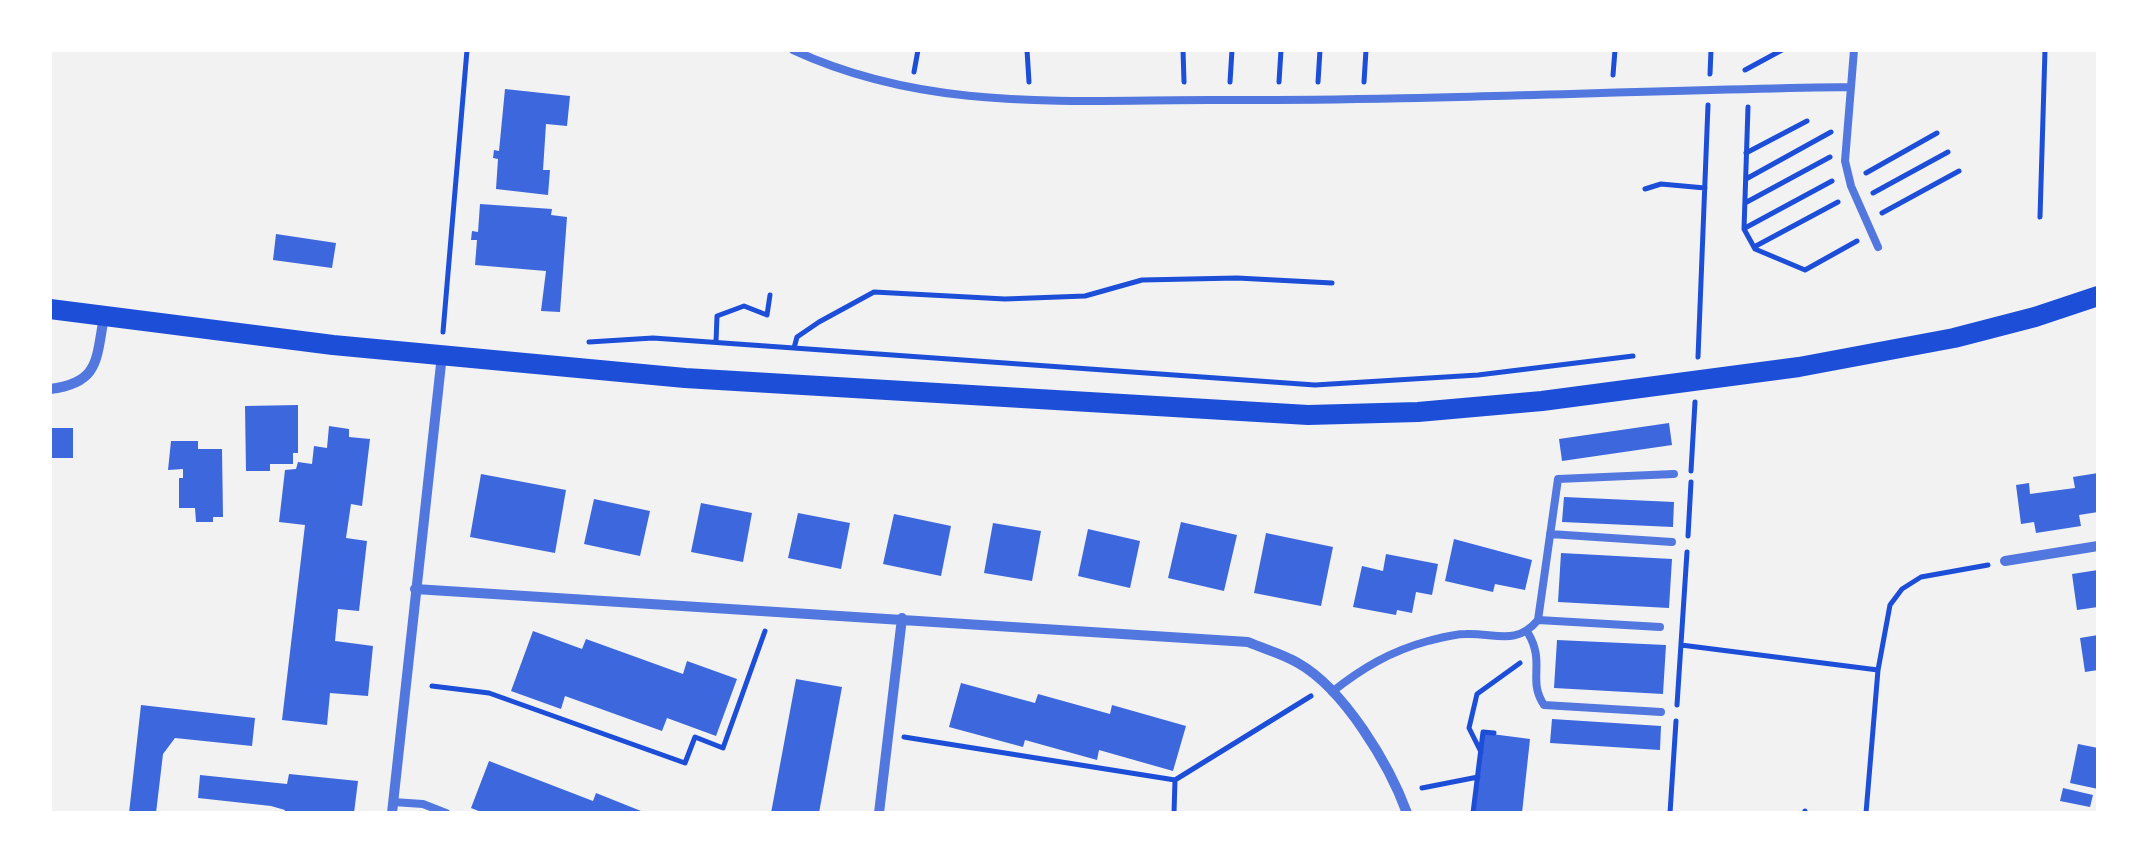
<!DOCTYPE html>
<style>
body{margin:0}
#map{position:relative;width:2148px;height:863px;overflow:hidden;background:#f2f2f2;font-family:"Open Sans",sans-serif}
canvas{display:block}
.frame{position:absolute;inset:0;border:52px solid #fff;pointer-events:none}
</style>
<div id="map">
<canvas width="2148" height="863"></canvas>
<div class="frame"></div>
</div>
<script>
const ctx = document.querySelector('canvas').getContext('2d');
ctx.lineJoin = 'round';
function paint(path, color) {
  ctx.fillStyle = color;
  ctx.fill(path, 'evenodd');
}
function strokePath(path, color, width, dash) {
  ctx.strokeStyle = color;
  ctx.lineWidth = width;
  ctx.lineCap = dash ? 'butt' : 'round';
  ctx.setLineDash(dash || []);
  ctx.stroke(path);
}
paint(new Path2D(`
 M505,89l65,7 -3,30 -21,-2 -3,46h7l-2,25 -52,-6 2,-30 -5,-1 1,-8 5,1z
 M480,204l72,5 -1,6 16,2 -7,95 -19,-1 5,-40 -71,-6 2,-25h-6l1,-9 6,1z
 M276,234l60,9 -4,25 -59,-8z
 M298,405v48h-5v11h-23v7h-24l-1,-65z
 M1669,423l3,22 -110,16 -3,-22z
 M329,426l20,3v8l21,2 -8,67 -11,-2 -5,34 21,3 -8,70 -21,-2 -3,32 38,5 -5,50 -38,-3 -3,32 -45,-5 23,-195 -26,-3 6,-52 11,-1 2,-7 14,2 2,-18 13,2z
 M50,428h23v30h-23z
 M171,441h27v8h24l1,68h-10v5h-17l-1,-14h-16v-30h4v-9l-15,1z
 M2098,473v39l-19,3 2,11 -45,7 -2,-11 -13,2 -5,-39 13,-2 1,11 22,-3 23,-3 -2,-11z
 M481,474l85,16 -11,63 -85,-16z
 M1564,497l110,5 -1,25 -111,-5z
 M594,499l56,12 -10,45 -56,-12z
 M701,503l51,10 -9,49 -52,-10z
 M798,513l52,10 -9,46 -53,-11z
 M894,514l57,12 -10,50 -58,-12z
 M1181,522l56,13 -13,56 -56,-13z
 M993,523l48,8 -9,50 -48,-8z
 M1088,529l52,12 -10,47 -52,-12z
 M1266,533l67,14 -12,59 -67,-13z
 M1454,539l78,21 -7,30 -30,-6 -2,8 -48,-11z
 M1561,553l111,6 -3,49 -111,-6z
 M1386,554l52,10 -6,31 -16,-3 -4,21 -15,-3 -1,5 -43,-8 9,-41 21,5z
 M2098,570v37l-21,3 -5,-36z
 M533,631l49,18 4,-10 97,35 4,-13 50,18 -21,57 -49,-18 -5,13 -97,-35 -4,13 -50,-18z
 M2098,635v35l-13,2 -5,-34z
 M1557,640l109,5 -3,49 -109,-6z
 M796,679l46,8 -13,71 -10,55h-48z
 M961,683l74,20 3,-9 72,20 2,-9 74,21 -13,45 -74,-21 -2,10 -72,-20 -2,7 -74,-20z
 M141,705l114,13 -3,28 -77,-8 -12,16 -7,59h-27z
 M1552,719l109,7 -1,24 -110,-7z
 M1484,733l46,6 -8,74h-47z
 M2078,744l20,4v41l-28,-6z
 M489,761l104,40 3,-8 50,20h-162l-13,-5z
 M289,774l69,7 -4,32h-70l1,-3 -14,-4 -73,-8 2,-23 87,9z
 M2063,788l30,7 -3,12 -30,-6z`), '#3d67dc');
strokePath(new Path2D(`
 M1027,50l2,32
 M1183,50l1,32
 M1745,70l37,-20
 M914,72l4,-22
 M1710,74l1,-24
 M1613,75l2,-25
 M1230,82l2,-32
 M1279,82l2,-32
 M1318,82l2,-32
 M1364,82l2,-32
 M1748,107l-4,122 11,20 50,21 52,-29
 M1746,153l61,-32
 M1866,173l71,-40
 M1746,179l85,-47
 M1645,189l16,-5 44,4
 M1873,193l75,-41
 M1745,203l85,-46
 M1882,213l77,-42
 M2040,217l5,-167
 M1745,228l87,-47
 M1754,247l84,-45
 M443,332l24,-282
 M589,342l64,-4 662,47 163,-10 155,-19
 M716,342l1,-26 27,-10 23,9 3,-20
 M794,348l3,-11 22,-15 55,-30 131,7 80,-3 57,-16 95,-2 95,5
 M1698,357l10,-252
 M1691,471l4,-69
 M1688,536l3,-54
 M1681,645l197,25
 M432,686l57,7 196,70 10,-26 28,11 42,-117
 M1677,705l10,-153
 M904,737l271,43 136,-84
 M1481,752l-12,-24 8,-34 43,-31
 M1422,788l56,-11
 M1805,811l1,2
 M1174,813l1,-33
 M1473,813l10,-81 11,1
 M1670,813l6,-92
 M1866,813l12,-143 12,-65 12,-16 19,-12 67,-12`), '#1d4ed8', 5);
strokePath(new Path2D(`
 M793,50c134,62 273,50 416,50 214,1 428,-10 642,-13l3,-37
 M1851,87l-6,74 6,25 27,61
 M1550,534l122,8
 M1538,620l122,7
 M1528,633c18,30 -1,47 16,72l117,7
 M1332,692c30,-24 59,-41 96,-51 12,-3 26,-7 38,-7 30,-1 50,12 72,-14l20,-141 116,-5
 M393,802l30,2 23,9`), '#5277de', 8);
strokePath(new Path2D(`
 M50,389c50,-6 46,-30 54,-72
 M2005,561l93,-15
 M415,589l833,53c16,7 35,12 50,21 46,26 91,101 109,150
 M392,813l50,-458
 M879,813l23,-195`), '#5277de', 10);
strokePath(new Path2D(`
 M50,309l283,36 352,33 623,37 110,-3 124,-11 257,-34 155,-29 81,-21 63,-21`), '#1d4ed8', 20);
</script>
